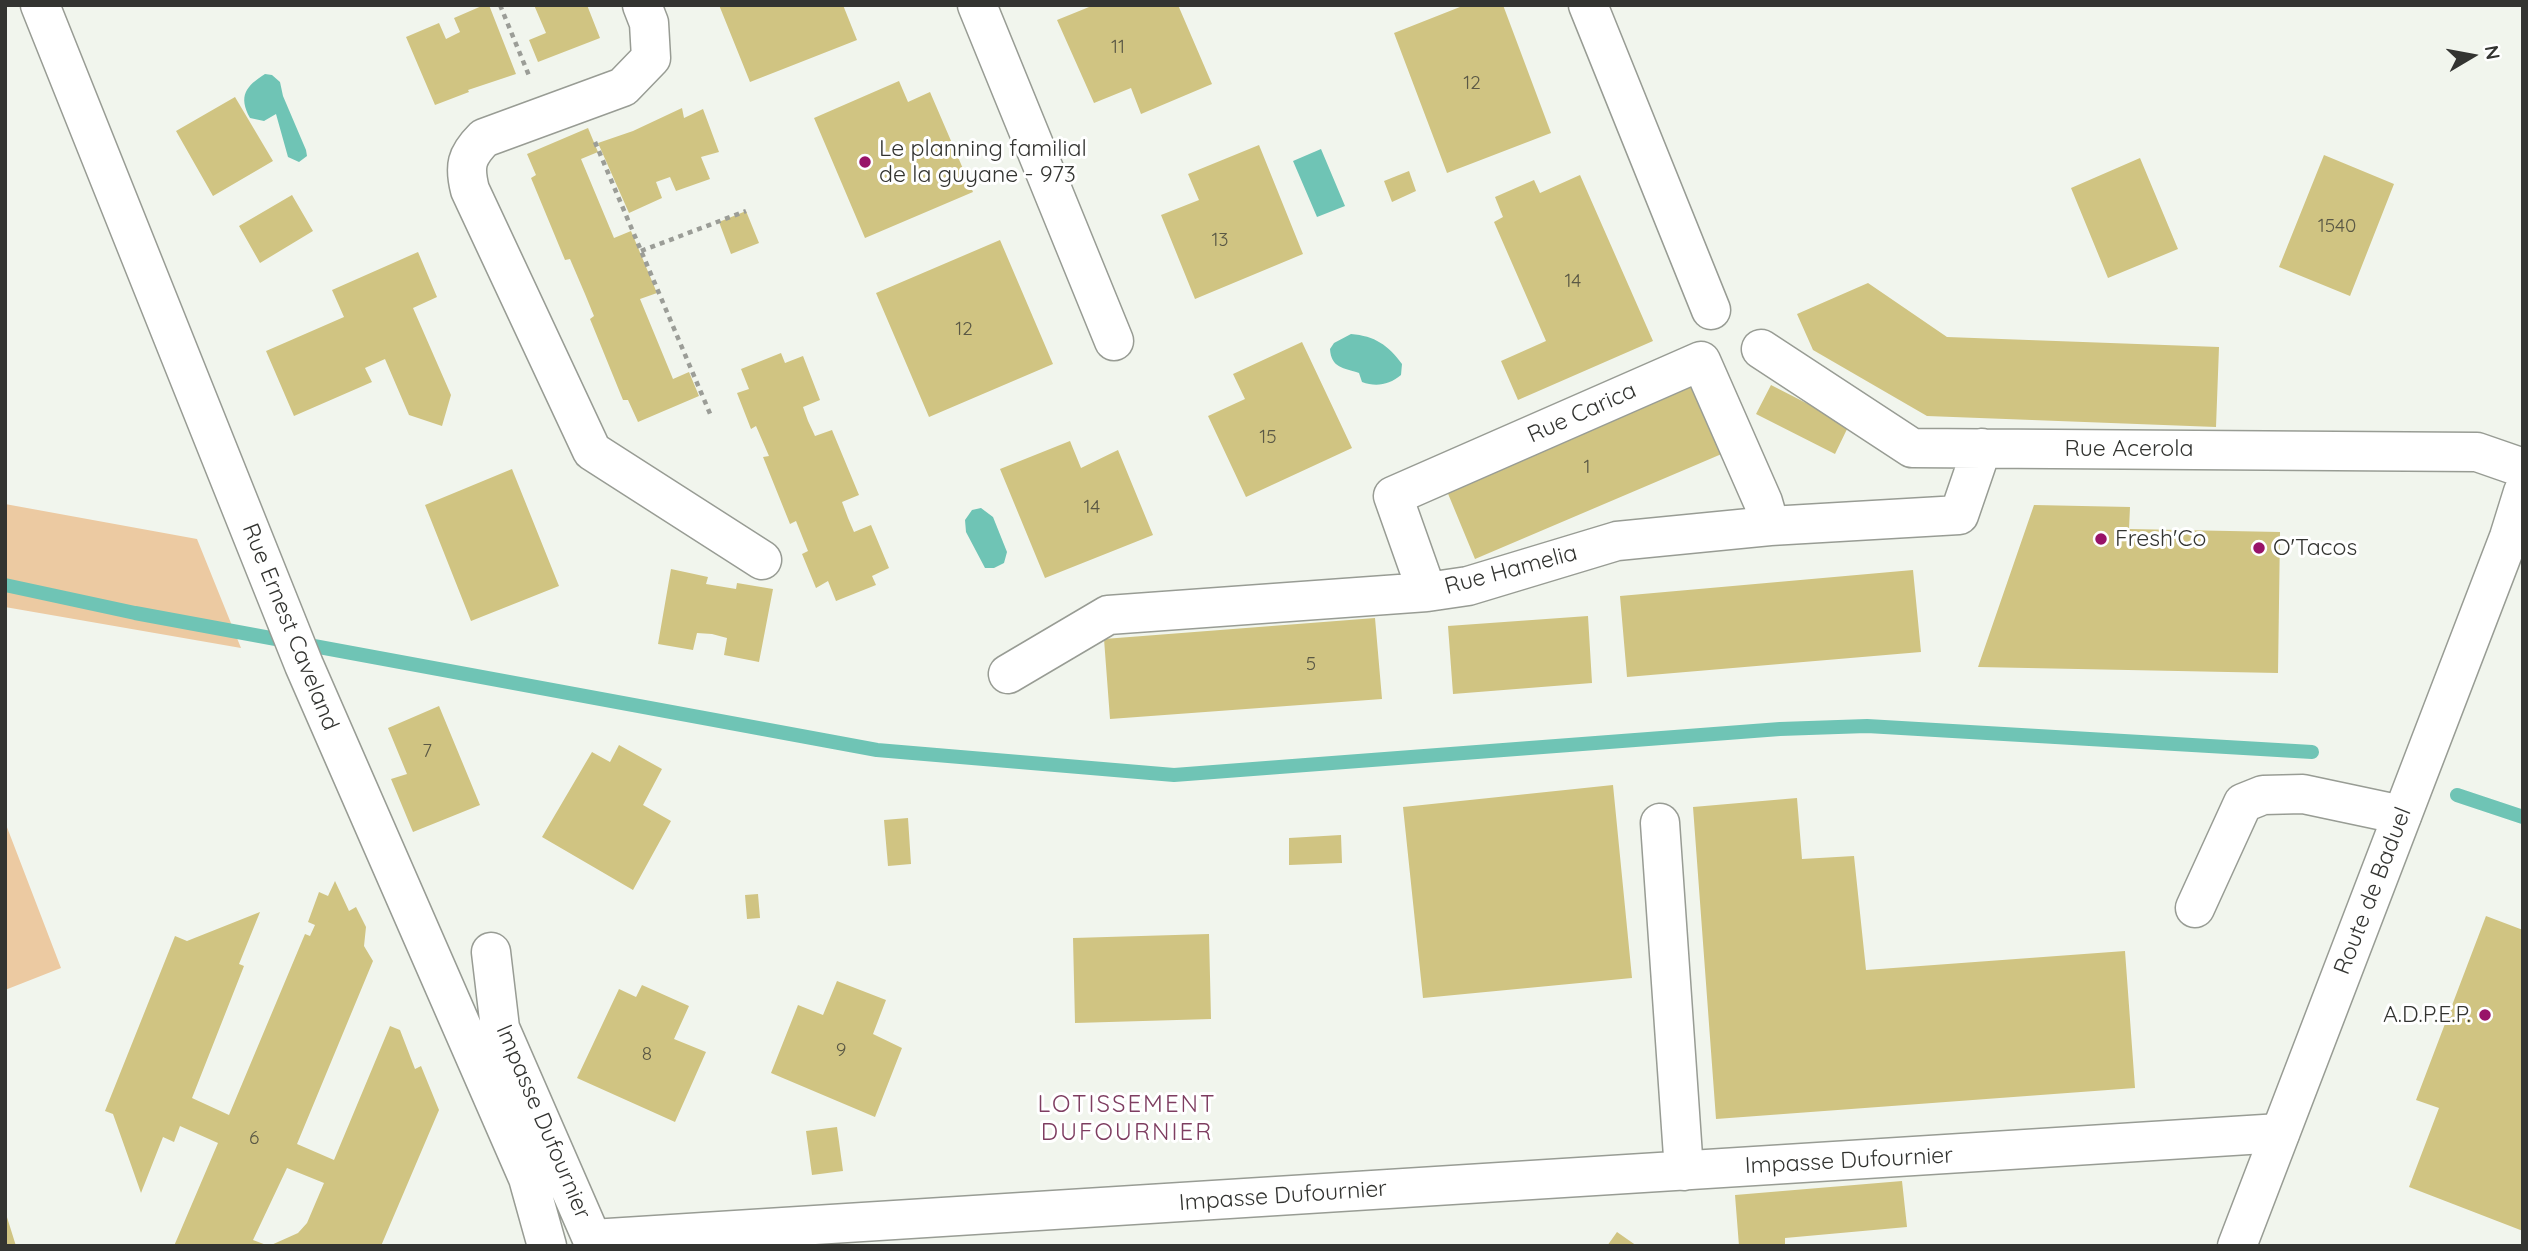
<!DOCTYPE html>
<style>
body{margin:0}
#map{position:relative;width:2528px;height:1251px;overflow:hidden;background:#f1f5ed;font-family:Quicksand,sans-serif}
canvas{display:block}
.frame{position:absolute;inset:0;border:7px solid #333431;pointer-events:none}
.north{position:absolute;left:2437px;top:21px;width:70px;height:70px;-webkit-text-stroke:5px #fff;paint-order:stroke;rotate:80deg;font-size:19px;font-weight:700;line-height:28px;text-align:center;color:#333431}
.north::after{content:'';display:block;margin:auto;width:24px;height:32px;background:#333431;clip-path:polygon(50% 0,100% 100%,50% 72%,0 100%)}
</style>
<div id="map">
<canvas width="2528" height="1251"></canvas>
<div class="frame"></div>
<div class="north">N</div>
</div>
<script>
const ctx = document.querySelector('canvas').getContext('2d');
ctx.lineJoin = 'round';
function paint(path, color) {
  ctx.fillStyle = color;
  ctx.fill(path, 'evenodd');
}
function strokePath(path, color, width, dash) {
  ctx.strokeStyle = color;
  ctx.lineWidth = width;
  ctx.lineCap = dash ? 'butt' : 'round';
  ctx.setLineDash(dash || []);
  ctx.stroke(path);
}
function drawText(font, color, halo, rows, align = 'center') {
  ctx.font = font + ' Quicksand,sans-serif';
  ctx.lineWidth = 6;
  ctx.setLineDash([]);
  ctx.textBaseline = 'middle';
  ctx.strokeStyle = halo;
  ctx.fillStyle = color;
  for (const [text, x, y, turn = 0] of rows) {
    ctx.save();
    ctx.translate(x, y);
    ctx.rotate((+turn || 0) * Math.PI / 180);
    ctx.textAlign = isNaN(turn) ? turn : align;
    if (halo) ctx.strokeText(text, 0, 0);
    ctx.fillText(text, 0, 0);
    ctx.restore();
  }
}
paint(new Path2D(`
 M5,504l192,35 44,109 -236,-41z
 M5,822l56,146 -56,22z`), '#eccaa2');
paint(new Path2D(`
 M265,74l7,1 8,7 3,14 23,54 1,6 -8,6 -11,-5 -12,-43 -12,7 -14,-3c-12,-22 -4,-32 15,-44z
 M1321,149l24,57 -28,11 -24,-56z
 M1351,334c24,2 37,11 51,30l-1,11c-12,10 -25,12 -39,7l-3,-9c-15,-5 -28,-5 -29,-24l4,-6z
 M981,508l12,9 14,35 -3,11 -10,5h-9l-19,-36 -1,-12 7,-10z`), '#6fc4b5');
strokePath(new Path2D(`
 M5,585l130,28 742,137 297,25 606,-46 87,-3 445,26
 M2457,795l66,22`), '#6fc4b5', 14);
paint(new Path2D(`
 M484,5h5l27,69 -48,16 1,2 -34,13 -29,-68 33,-14 7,16 14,-7 -6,-14z
 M534,5h53l13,33 -62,24 -9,-22 17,-7z
 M719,5h124l14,35 -107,42z
 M1094,5h84l34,79 -71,30 -10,-26 -37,15 -37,-83z
 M1465,5h38l48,128 -104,40 -53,-140z
 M899,81l9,21 22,-10 43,100 -108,46 -51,-120z
 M235,97l38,64 -60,35 -37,-65z
 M682,108l2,10 19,-9 16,43 -18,5 9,22 -34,12 -6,-14 -14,5 6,16 -33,15 -31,-70 35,-12z
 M588,128l10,24 -17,7 33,79 17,-7 26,62 -17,6 33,80 16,-7 10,24 -61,26 -10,-22h-5l-33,-81 4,-3 -9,-22 -15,-35 -5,1 -34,-82 5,-3 -9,-21z
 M1259,145l44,109 -108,45 -34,-84 38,-15 -11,-26z
 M2324,155l70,29 -44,112 -71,-29z
 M2140,158l38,91 -70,29 -37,-90z
 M1409,171l7,20 -24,11 -8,-21z
 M1580,175l73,166 -135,59 -17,-39 45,-20 -52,-119 9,-5 -8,-20 39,-17 6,13z
 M292,195l21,36 -53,32 -21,-37z
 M746,211l13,32 -28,11 -12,-32z
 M1000,240l53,124 -124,53 -53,-124z
 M418,252l19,45 -24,11 38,87 -9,31 -33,-11 -24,-56 -20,9 7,14 -78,34 -28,-65 78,-34 -12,-27z
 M1868,283l79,54 272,10 -3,80 -289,-11 -114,-66 -16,-36z
 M1302,342l50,106 -106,49 -38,-81 37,-17 -12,-25z
 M781,353l4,10 18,-7 17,44 -17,7 5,14 7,15 17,-6 27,65 -17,7 6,16 6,14 17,-7 18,43 -17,8 4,9 -40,16 -8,-20 -12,7 -14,-34 6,-3 -12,-30 -6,3 -27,-67 6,-1 -13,-30 -5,3 -14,-36 12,-4 -8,-20z
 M1699,375l32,75 -256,109 -31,-75z
 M1771,385l78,40 -14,29 -79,-40z
 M1070,441l11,27 37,-18 35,85 -108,43 -45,-109z
 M512,469l47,117 -88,35 -46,-116z
 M2034,505l96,2 -1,22 151,3 -2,141 -300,-6z
 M671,569l37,8 -2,7 30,5 1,-6 36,6 -14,73 -35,-7 3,-17 -15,-4 -15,-1 -4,17 -35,-6z
 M1913,570l8,82 -294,25 -7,-81z
 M1588,616l4,67 -139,11 -5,-68z
 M1375,618l7,81 -272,20 -6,-80z
 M439,706l41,99 -67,27 -22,-53 16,-5 -19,-46z
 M619,745l43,24 -19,36 28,16 -38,69 -91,-53 50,-85 18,10z
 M1613,785l19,193 -209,20 -20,-191z
 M1797,798l5,61 52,-3 12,114 259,-19 10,137 -419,31 -23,-312z
 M908,818l3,46 -23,2 -4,-46z
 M1341,835l1,28 -53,2v-27z
 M335,881l14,30 7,-4 10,20 -2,19 9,15 -76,183 37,16 56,-134 10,4 15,39 6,-3 18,44 -58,136h-112l29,-13 9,-10 17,-40 -37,-15 -34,72 16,6h-95l44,-103 -38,-17 -6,16 -11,-5 -22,56 -28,-79 -8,-3 70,-175 12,5 73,-29 -21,52 5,2 -52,132 37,17 76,-181 5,2 5,-11 -7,-3 11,-30 9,4z
 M758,894l2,24 -13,1 -2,-24z
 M2486,916l37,14v301l-114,-44 30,-79 -23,-8z
 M1209,934l2,85 -136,4 -2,-85z
 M837,981l49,19 -13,34 29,14 -27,69 -104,-44 27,-68 25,10z
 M642,985l47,21 -15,33 32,13 -31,70 -98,-44 42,-89 17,8z
 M837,1127l6,44 -31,4 -6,-44z
 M1902,1181l5,46 -122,11v8h-46l-4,-51z
 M6,1214l10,32h-11z
 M1617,1232l20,14h-30z`), '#d0c482');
const minor = new Path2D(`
 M40,5l264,660 224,513 19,68
 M642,5l7,18 2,35 -28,29 -139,51c-18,18 -20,28 -14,52l122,261 170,109
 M977,5l137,336
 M1588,5l123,305
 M1761,349l151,99 565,4 46,16
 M1427,592l-34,-96 308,-135 62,141 7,24
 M1008,674l100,-59 319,-23 41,-6 149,-45 153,-15 189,-11 23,-67
 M1660,823l24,348
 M2195,908l48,-105 20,-8 40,-1 99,21
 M491,952l9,76 92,211 1688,-106`);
const major = new Path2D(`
 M2237,1246l272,-709 14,-45`);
strokePath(minor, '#989c94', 41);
strokePath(major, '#989c94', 41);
strokePath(new Path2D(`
 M500,5l30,73
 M595,142l116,274
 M641,251l105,-40`), '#9b9d97', 4.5, [5, 5]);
strokePath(minor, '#fff', 38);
strokePath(major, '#fff', 38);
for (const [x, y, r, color] of [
 [865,162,7,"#981368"],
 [2101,539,7,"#981368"],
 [2259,548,7,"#981368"],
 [2485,1015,7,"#981368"]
]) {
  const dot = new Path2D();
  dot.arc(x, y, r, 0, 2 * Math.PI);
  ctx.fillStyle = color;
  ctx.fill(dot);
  strokePath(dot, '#fff', 2.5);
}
drawText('19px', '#5a5845', null, [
 ["11",1118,47],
 ["12",1472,83],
 ["1540",2337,226],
 ["13",1220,240],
 ["14",1573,281],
 ["12",964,329],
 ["15",1268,437],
 ["1",1587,467],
 ["14",1092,507],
 ["5",1311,664],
 ["7",427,751],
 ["9",841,1050],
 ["8",647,1054],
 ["6",254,1138]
]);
drawText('23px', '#333431', '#fff', [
 ["Le planning familial",879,149],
 ["de la guyane - 973",879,175],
 ["Fresh'Co",2115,539],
 ["O'Tacos",2273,548],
 ["A.D.P.E.P.",2471,1015,"right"]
], 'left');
drawText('23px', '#333431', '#fff', [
 ["Rue Carica",1582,413,-24],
 ["Rue Acerola",2129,449],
 ["Rue Hamelia",1511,570,-15],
 ["Rue Ernest Caveland",290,627,68],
 ["Route de Baduel",2373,891,-69],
 ["Impasse Dufournier",543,1122,67],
 ["Impasse Dufournier",1849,1161,-3],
 ["Impasse Dufournier",1283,1196,-4]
]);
ctx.letterSpacing = '2px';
drawText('24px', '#7e3d60', '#fff', [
 ["LOTISSEMENT",1127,1105],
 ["DUFOURNIER",1127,1133]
]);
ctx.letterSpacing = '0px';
</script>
